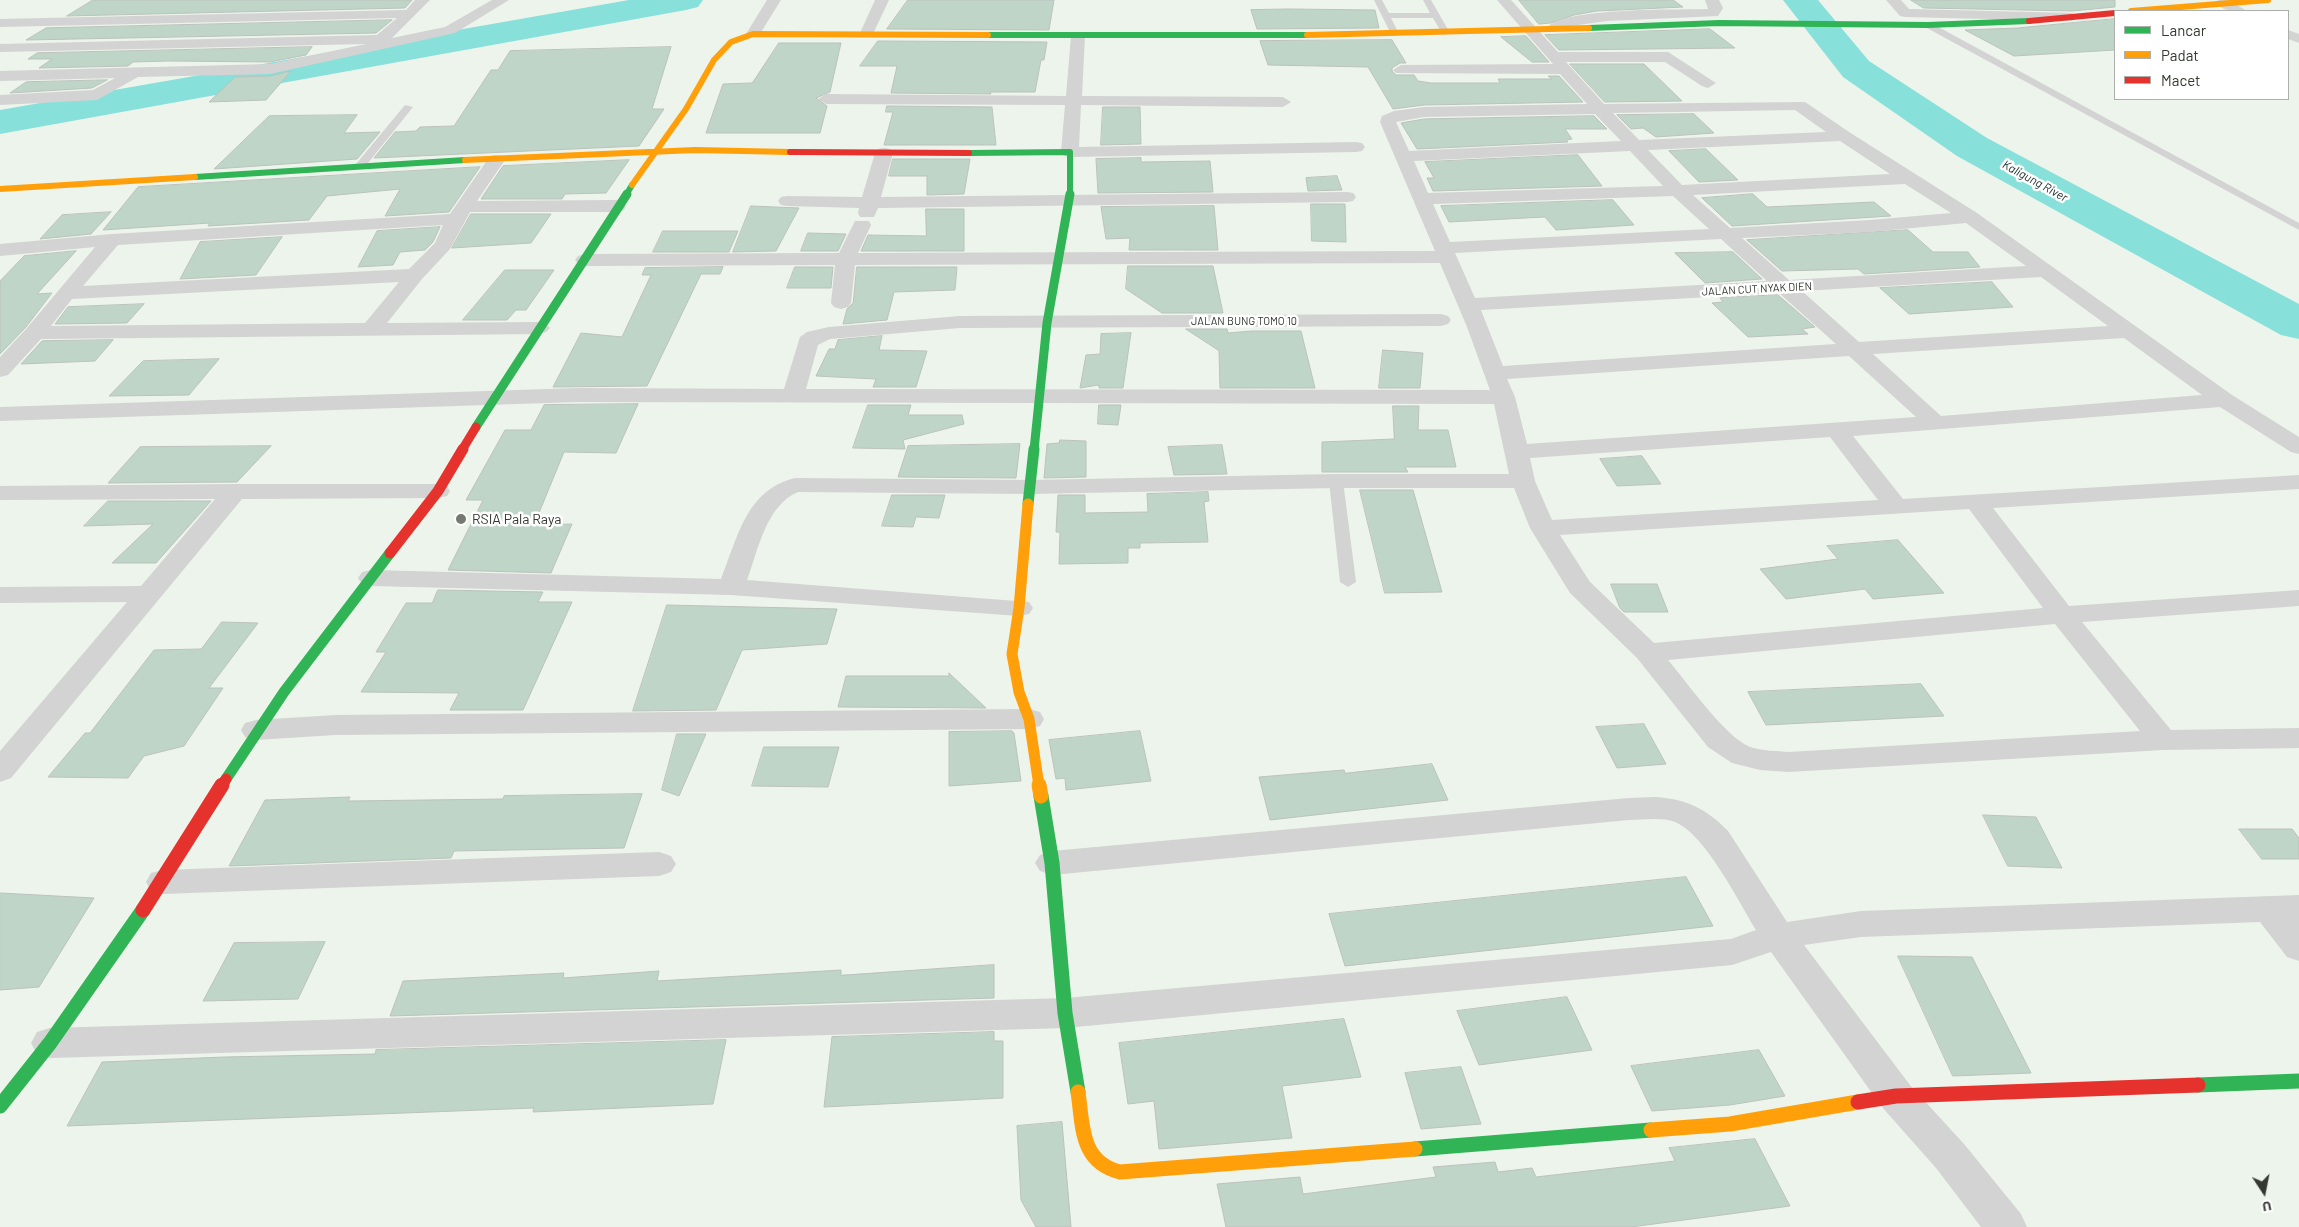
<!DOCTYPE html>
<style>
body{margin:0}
#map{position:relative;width:2299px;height:1227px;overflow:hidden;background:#edf4eb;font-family:Barlow,sans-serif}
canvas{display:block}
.legend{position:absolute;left:2114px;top:10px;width:175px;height:90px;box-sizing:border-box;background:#fff;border:1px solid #adafad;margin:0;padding:6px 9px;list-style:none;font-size:15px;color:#333831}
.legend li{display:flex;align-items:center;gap:10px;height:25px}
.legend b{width:25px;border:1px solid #adafad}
.north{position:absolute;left:2239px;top:1167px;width:50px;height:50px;-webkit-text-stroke:4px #fff;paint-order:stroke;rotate:169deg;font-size:14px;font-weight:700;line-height:20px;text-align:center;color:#333831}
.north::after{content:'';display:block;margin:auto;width:18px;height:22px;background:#333831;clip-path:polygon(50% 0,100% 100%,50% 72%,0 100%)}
</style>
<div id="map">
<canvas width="2299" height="1227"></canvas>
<ul class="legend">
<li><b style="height:6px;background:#30b455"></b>Lancar</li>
<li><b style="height:6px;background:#ff9f0a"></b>Padat</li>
<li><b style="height:6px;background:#e5322d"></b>Macet</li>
</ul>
<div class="north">U</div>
</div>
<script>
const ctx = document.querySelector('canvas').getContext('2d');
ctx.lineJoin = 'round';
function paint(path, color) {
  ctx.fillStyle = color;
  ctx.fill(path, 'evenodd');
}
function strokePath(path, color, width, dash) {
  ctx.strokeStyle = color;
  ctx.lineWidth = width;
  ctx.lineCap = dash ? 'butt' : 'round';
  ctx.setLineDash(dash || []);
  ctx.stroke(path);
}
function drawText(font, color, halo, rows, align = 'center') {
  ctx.font = font + ' Barlow,sans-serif';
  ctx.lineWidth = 5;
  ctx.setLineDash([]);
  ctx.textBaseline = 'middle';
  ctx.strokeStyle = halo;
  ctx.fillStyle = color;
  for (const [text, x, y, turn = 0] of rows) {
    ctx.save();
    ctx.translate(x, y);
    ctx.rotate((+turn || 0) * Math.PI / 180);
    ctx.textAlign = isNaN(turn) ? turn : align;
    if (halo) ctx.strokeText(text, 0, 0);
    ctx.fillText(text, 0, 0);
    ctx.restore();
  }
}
paint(new Path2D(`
 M629,0h74l-5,7 -12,3 -686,124v-24z
 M1783,0h35l51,61 118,77 312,166v35l-18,-4 -324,-179 -114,-79z`), '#87e1da');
const building = new Path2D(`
 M93,0h319l-7,8 -338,8z
 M908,0h146l-5,30 -162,-1z
 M1519,0h154l10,7 -86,4 -23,4 -23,8 -12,1z
 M1911,0h204v7l-43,4 -148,-3z
 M1288,9l87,1 4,18 -122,1 -6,-19z
 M2115,19v31l-101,6 -49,-26 52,-2z
 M392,20l-16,13 -350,7 20,-12z
 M1710,29l25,19 -176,2 -14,-15z
 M1526,36l23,26h-17l-31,-25z
 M1392,40l14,23h-6l-8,5v3l4,4h18l4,6 13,2h69l-2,-4h54l-4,-3h11l24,26 -159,3 -31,4 -25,-42 -100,-2 -8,-24z
 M878,41l169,1 -3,18h-3l-6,32h-45l1,2 -100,-1 6,-27h-37z
 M779,43h62l-11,49 -14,6 11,8 -7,27h-114l17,-49 29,-1z
 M312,47l-6,8 -36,7 -101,-1 -36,1 -5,4 -89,2 13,-9h-24l9,-6z
 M671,47l-19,62h12l-25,37 -265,12 21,-26 21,-1 4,-4 34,-1 37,-56h7l12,-19z
 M1570,64h74l38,37 -77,1z
 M291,71l-25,29 -57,2 26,-25 35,-1z
 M107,80l-15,8 -82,5 16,-11z
 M887,106l105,1 4,38h-112l9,-33h-7z
 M1103,107h37l1,37 -40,1z
 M1694,114l20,19 -58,4 -13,-9 -12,1 -14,-14z
 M357,115l-13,18 36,-1 -23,27 -143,10 55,-53z
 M1594,116l13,13h-42l7,10 -6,1 2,2 -151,7 -16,-26 23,-4z
 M1706,149l32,31 -39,2 -30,-31z
 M1578,155l24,31 -169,5 -6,-13h7l-9,-16z
 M1141,158v4l69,-1 3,31 -115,1 -2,-34z
 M893,159h77l-6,35 -37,1v-19h-38z
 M629,160l-23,33 -41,1 -3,5h-81l22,-33z
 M480,167l-31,45 -64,4 15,-27 -73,7 -18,24 -101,6 2,-3 -107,7 35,-43z
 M1337,176l5,14 -34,1 -2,-13z
 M1753,194l14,13 107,-5 17,14 -159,10 -30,-28z
 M1613,200l21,25 -78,5 -11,-13 -96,5 -8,-16z
 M1311,204h34l1,38 -34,-1z
 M751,206l48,2 -23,43 -43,1z
 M1214,206l4,44h-89l1,-12 -24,1 -5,-32z
 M926,209h38v42h-103l7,-16 58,1z
 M111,212l-20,22 -51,5 22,-24z
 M471,214h80l-20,29 -79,5z
 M440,227l-7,15 -8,8 -25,2 -7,13 -35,2 19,-36z
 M1908,230l25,22h35l12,15 -116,7 -6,-5 -76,2 -35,-31z
 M663,231h75l-9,21h-76z
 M808,233l38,1 -8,17h-37z
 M282,237l-26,38 -76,4 20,-37z
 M76,251l-39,43 15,-1 -26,34 -26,27v-73l24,-25z
 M1733,252l29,27 -57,4 -30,-30z
 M1128,266h85l10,47h-61l-36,-24z
 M723,267l-3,7h-19l-54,112 -94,1 28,-54 41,4 29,-62h-9l3,-7z
 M795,267h38l-2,21h-44z
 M857,267h100l-2,23 -61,2 -7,28 -44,4 4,-15 6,-6z
 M505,270h49l-28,40h-10l-9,10h-44z
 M1992,282l21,25 -104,7 -29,-26z
 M1778,295l37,32 -13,2 6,5 -60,3 -36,-34 11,-1 -3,-4z
 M144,304l-17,19 -72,1 13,-17z
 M1186,329h41l1,4 24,-2h49l14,57h-95l-1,-37z
 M1131,333l-8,55h-24v-3l-19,3 6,-33 14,-1 1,-20z
 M882,336l-3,14 48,1 -11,36h-43l3,-8 -60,-3 13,-27h6l3,-9z
 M113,340l-18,21 -74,3 21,-23z
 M1383,350l40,3 -3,35h-41z
 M219,359l-30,36 -80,1 34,-35z
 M638,404l-22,49 -52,-1 -30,73 38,-1 -21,49 -103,-3 35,-70h-17l39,-70h26l13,-25z
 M868,405h43l-3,10h54l2,9 -61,16 2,9 -52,-1z
 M1099,405h22l-3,20 -20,-1z
 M1393,406h26l-1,24h30l8,37h-51l3,5h-86v-30l72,-3z
 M1060,440l26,1v36l-42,1 3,-34 12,-1z
 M1020,444l-4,34 -118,-1 10,-31z
 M1222,445l5,29 -53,1 -6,-28z
 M271,446l-34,36 -129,1 32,-36z
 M1642,456l19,28 -44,2 -17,-27z
 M1360,490h53l29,102 -57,1z
 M1208,492l1,9 -5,1 4,40 -68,1v5h-12v15l-69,1 1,-32h-4l2,-37h27v18l63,-1 -1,-18z
 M892,495h53l-6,23 -23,-1 -3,10 -31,-1z
 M108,501h103l-55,62h-44l41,-39 -69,2z
 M1898,540l46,53 -71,6 -8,-10 -79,10 -26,-30 78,-10 -11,-13z
 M1611,584h46l11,28h-44l-4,-4z
 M438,590l105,2 -5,10h34l-49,108h-73l9,-17 -98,-1 25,-40h-10l30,-49h26z
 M667,605l170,4 -10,35 -85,6 -26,60 -83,1z
 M222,622l36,1 -49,65h14l-39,58 -40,10 -16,22 -80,-1 37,-44h5l64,-83 47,-1z
 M949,673l37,35 -148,-1 8,-31h103z
 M1921,684l23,32 -178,9 -18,-33z
 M1644,724l22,40 -49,4 -21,-41z
 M1012,731l2,2 7,48 -72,5v-54z
 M1140,731l11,50 -85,9 -1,-12 -9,1 -7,-39z
 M677,734h29l-27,62 -17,-6z
 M764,747h75l-11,40 -76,-1z
 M1432,764l16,36 -178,20 -11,-43 85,-7 1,3z
 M642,794l-18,54 -170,3 -3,7 -222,8 36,-66 85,-3 -2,4 155,-2 1,-3z
 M1983,815l53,2 26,51 -54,-2z
 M2239,829h53l7,9v21h-37z
 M1686,877l27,49 -368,40 -16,-52z
 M0,893l94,5 -55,89 -39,3z
 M325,942l-27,57 -95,2 31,-58z
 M1898,956l74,1 59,116 -78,3z
 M994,965v33l-604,18 13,-35 161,-8 -1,5 96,-7 -2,10 184,-11v5z
 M1567,997l25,53 -113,15 -22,-54z
 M1344,1019l17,58 -79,9 10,52 -133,11 -5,-48 -26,3 -9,-61z
 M994,1032v9h9v57l-179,9 8,-70z
 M726,1040l-13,64 -180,8 1,-4 -467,18 35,-64 122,-5 151,-3 1,-4z
 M1759,1050l26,46 -55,9 -78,6 -21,-45z
 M1461,1067l20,57 -60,5 -16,-56z
 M1062,1122l9,105h-35l-15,-27 -4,-74z
 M1755,1139l35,67 -159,21h-405l-9,-43 83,-7 3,17 133,-17 -3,-10 62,-5 3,10 34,-4 4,9 139,-16 -6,-13z`);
paint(building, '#bfd5c8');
strokePath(building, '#bbc2bc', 1);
paint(new Path2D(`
 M1374,0h8l7,13h41l-7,-13h8l19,33 -7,2 -10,-17h-42l8,16 -7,2z
 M1925,23h6l368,200v7l-374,-203z
 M405,105l8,2 -49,61h-8v-4z
 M1336,477l7,4 13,101 -8,5 -8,-5 -11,-101z`), '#d2d3d2');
paint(new Path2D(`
 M415,0h15l-38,38 53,-11 47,-27h17l-54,33 -185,41 -132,3 -41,23 -97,5v-10l93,-5 22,-12 -115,3v-10l270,-7 96,-20 -366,8v-8l377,-9 20,-17 -397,9v-8l406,-9z
 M767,0h14l-23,37h-10l-2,-3z
 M875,0h14l-17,36h-10l-2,-3z
 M1497,0h14l47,52h110l48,31 -8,5 -6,-2 -37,-24h-99l38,42 201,-2 44,30 128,81 255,182 67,42v17l-8,-2 -71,-45 -367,29 50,63 396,-24v14l-306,19 76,98 230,-16v16l-217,16 89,108 128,-2v20l-136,2 -374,22 -29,-2 -28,-7 -24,-16 -71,-89 -67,-65 -40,-65 -16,-40h-178l-306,6 -232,-2c-32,13 -40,59 -51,88l282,22 4,6 -4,6 -10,2 -288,-21 -360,-9 -9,-2 -4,-6 4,-6 9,-2 350,9c17,-42 25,-89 74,-101l235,2 306,-6h173l-15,-70 -916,-2 -578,19v-14l578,-19 206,1 16,-52 7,-5 22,-5 131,-11 481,-2 7,2 3,4 -3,4 -7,2 -481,2 -130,11 -12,6 -12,44 684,1 -23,-63 -27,-64 -585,2 -4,38 -3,4 -7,2 -7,-2 -3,-4 4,-38 -250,1 -7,-2 -3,-4 3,-4 7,-2 254,-1 16,-32h14l2,4 -13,28 577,-2 -55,-129 2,-6 12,-5 30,-4 163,-3 -27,-30 -164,-1 -3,-3 8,-5 152,-1zM1795,110l31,22 -187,8 -26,-27zM1595,114l26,27 -212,10 -13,-29 28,-5zM1840,141l50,33 -208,11 -34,-35zM1630,151l33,35 -235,7 -14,-32zM1905,184l46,29 -81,7 -140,8 -37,-33zM1673,196l36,33 -259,13 -17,-38zM1966,223l60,43 -237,14 -47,-42 128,-6zM1721,239l46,42 -292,17 -20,-45zM2041,277l67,49 -249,16 -57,-51zM1779,293l57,51 -333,22 -22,-56zM2124,338l78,57 -261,21 -68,-62zM1849,356l67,61 -389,27 -12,-47 -8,-18zM1830,437l48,63 -326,20 -17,-39 -5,-23zM1969,509l74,99 -389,35 -64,-61 -30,-47zM2055,624l85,107 -351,21c-12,-1 -27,-1 -39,-5 -25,-10 -63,-65 -82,-87z
 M1705,0h14l4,8 -5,8 -111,5 -36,5 -17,6 -7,-4c15,-21 133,-18 161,-19z
 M1886,0h15l8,9 163,4 7,4 -7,4 -167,-4 -5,-1z
 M2218,0h10l19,11c-11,1 -23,1 -31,-8z
 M2288,30l11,4v9l-11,-4z
 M1078,32l7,4 -3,60 201,1 8,5 -8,5 -202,-2 -2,42 277,-5 6,1 3,4 -3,4 -6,1 -286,5 -6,-1 -3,-4 4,-47 -239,-1 -8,-5 8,-5 240,2 5,-60z
 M884,148l6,1 3,4 -12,44 466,-5 6,1 3,4 -3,4 -6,1 -469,6 -4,9h-14l-2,-4 1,-5 -72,-2 -6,-1 -3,-4 3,-4 6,-1 75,1 13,-44 3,-4z
 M496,155l6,1 3,4 -28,41 140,-1 7,2 2,4 -2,4 -7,2h-147l-20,37 -28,30 -35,44 152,-1 7,2 4,4 -4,4 -7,2 -498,5 -33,36 -8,2v-20l27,-29 68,-81 -95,9v-12l112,-10 338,-20 40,-58zM443,225l-8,18 -26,26 -326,17 35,-41zM399,282l-34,41 -314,3 21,-27z
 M236,484h202l9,2 3,5 -3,5 -9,2 -196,1 -231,279 -11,4v-31l127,-149 -127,1v-16l141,-1 74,-87 -215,1v-14z
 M1029,709l11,3 4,7 -4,7 -11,3 -694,6 -79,5 -11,-3 -4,-7 4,-7 11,-3 79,-5z
 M1656,797c30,2 51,12 72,34l59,91 74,-11 438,-16v66l-12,-4 -27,-35 -399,15 -57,8 106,140 54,59 57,70 6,13h-46l-45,-59 -54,-61 -111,-155 -39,13 -667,63 -1015,30 -13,-4 -6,-11 6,-11 13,-4 1015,-30 666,-59 25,-9c-17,-28 -51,-96 -81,-108 -13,-5 -32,-2 -46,-2l-577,55 -12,-4 -5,-8 5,-8 12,-4 577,-53z
 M659,852l12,4 5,8 -5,8 -12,4 -496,18 -12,-3 -5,-9 5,-9 12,-3z`), '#d2d3d2');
strokePath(new Path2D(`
 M1589,28l130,-5 209,2 101,-4
 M988,35h319
 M969,153l101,-1v43
 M195,177l270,-17
 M626,195l6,-10`), '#30b455', 6);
strokePath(new Path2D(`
 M476,427l151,-233
 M1034,450l13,-127 23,-129`), '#30b455', 9);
strokePath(new Path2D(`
 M1028,504l6,-55
 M226,779l58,-87 106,-139`), '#30b455', 11);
strokePath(new Path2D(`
 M1041,796l11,67 13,150 13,79
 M2198,1085l101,-4
 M0,1106l50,-63 93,-133
 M1415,1149l236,-19`), '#30b455', 15);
strokePath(new Path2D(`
 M2131,11l137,-11
 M1307,35l282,-7
 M465,160l230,-10 95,2
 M632,185l54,-76 28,-49 17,-18 22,-8 235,1
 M0,189l195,-12`), '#ff9f0a', 6);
strokePath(new Path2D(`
 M1028,504l-9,104 -7,46 7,38 10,27 10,67`), '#ff9f0a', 11);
strokePath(new Path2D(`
 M1039,785l2,11
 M1078,1092c5,34 2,70 42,80l295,-23
 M1651,1130l79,-6 128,-22`), '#ff9f0a', 15);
strokePath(new Path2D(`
 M2029,21l86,-8
 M790,152l179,1`), '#e5322d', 6);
strokePath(new Path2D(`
 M462,450l14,-23`), '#e5322d', 9);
strokePath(new Path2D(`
 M390,553l48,-62 25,-42
 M222,786l4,-7`), '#e5322d', 11);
strokePath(new Path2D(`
 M143,910l79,-125
 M1858,1102l38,-6 302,-11`), '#e5322d', 15);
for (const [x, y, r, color] of [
 [461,519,6,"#747a72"]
]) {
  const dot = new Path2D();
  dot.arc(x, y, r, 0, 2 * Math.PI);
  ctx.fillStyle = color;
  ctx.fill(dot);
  strokePath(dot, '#fff', 2);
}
drawText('11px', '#333831', '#fff', [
 ["JALAN CUT NYAK DIEN",1757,289,-3],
 ["JALAN BUNG TOMO 10",1244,321]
]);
drawText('italic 12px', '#182e2c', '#fff', [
 ["Kaligung River",2035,181,29]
]);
drawText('14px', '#333831', '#fff', [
 ["RSIA Pala Raya",472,519]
], 'left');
</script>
